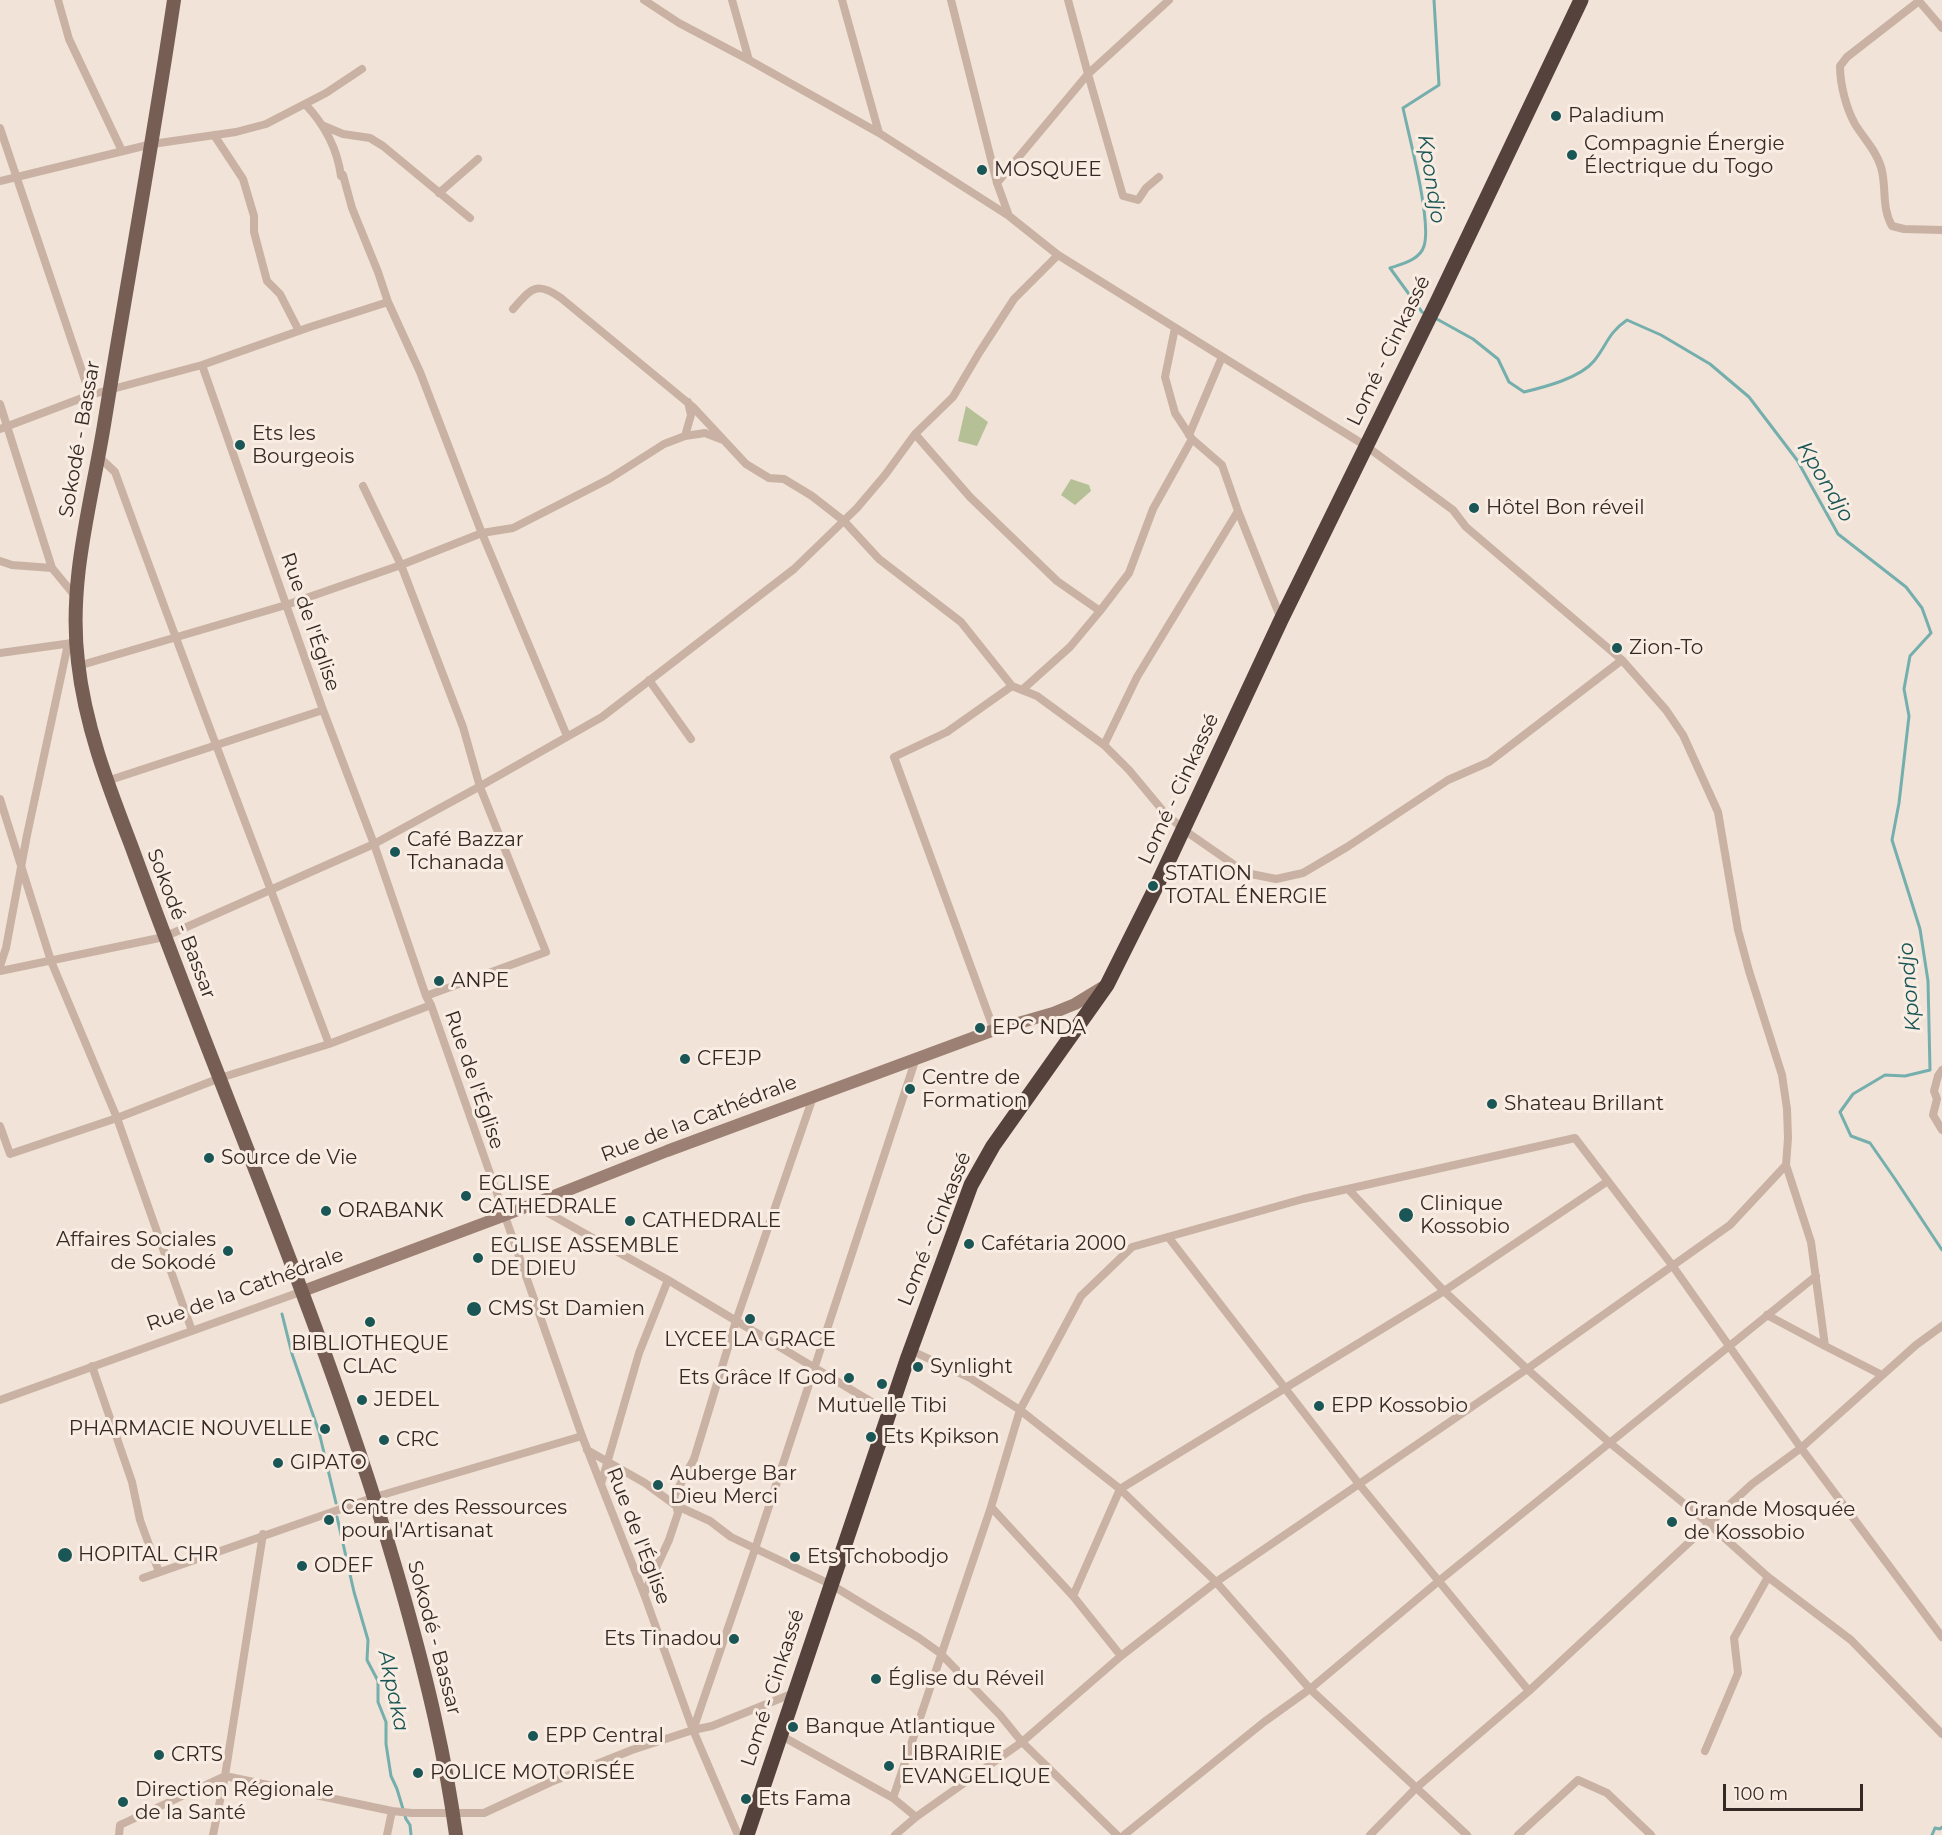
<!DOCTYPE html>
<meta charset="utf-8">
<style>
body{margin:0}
#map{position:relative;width:1942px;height:1835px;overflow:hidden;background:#f1e3d7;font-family:Montserrat,sans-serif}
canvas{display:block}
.scale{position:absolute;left:1723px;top:1784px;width:140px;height:27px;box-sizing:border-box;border:3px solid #342925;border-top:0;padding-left:8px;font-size:18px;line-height:21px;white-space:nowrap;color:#342925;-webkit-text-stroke:4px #f9ede3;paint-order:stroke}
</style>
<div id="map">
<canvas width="1942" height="1835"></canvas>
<div class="scale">100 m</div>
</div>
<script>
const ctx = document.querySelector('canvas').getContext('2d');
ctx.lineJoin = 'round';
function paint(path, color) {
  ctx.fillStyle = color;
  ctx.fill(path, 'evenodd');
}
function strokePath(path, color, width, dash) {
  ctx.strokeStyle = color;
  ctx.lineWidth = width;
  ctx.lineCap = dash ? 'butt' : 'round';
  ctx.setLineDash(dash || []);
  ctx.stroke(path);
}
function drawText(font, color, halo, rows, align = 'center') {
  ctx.font = font + ' Montserrat,sans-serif';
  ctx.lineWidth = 6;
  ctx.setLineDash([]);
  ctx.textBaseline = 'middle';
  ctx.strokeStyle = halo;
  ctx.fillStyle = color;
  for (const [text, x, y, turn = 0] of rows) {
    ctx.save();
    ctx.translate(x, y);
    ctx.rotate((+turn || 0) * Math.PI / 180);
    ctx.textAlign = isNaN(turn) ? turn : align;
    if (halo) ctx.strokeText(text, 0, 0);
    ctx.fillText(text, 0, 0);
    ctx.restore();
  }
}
paint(new Path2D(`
 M966,406l22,16 -11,24 -19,-5z
 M1071,479l18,6 2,6 -16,14 -14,-10z`), '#b5c097');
strokePath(new Path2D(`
 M1426,314l-4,-2 -32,-44c12,-4 30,-8 34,-22 8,-24 -15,-110 -21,-138l36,-23 -5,-85
 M1435,318l38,21 25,20 11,23 15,10c21,-5 56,-14 70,-31 13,-16 14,-28 33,-41l34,15 49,29 39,33 48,63 41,74 68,53 16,21 9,25 -21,23 -6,33 5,27 -10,87 -7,37 28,89 8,52 2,89 -25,6 -20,-1 -32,19 -13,18 11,24 19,7 25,36 47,71
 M282,1314l10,40 27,78 17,71
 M337,1517l17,75 14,48 -1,20 11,21v21l8,20v22l5,32 6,13 9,30 4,6 1,10
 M1932,1835l3,-7 5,1 2,-2`), '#75afad', 3);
strokePath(new Path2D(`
 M58,0l11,39 53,112
 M644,0l35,23 70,37 130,73 130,83 49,39 308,191 87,64 13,17 156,133 44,50 17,25 35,77 20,118 11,41 33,104 5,34 1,29 -2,27 25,77 14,104 57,29
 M732,0l17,60
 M842,0l37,133
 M951,0l46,183 12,33
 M1068,0l20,74 81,-74
 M1918,0l24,28
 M1919,1l-72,56 -7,9c0,18 6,42 15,58 9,15 21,26 26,43 6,20 0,40 11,59l12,3 38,1
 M305,104c20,21 32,43 36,72l2,-1 9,33 26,64 10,30 32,70 61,159 86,205
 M324,126l19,8 27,4 13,8 87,72
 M0,128l90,267
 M214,135l29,44 11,37v16l13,49 13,13 19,37
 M0,181l152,-37 84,-12 30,-8 60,-31 36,-24
 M997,183l91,-109 35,122 15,4 8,-12 13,-11
 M439,193l39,-34
 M513,309c18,-20 23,-29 48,-11l132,109 53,57 23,14 15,1 28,17 32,25 35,38 82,63 51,64 25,10 67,49 25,25 35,42 20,18 62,43 30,6 27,-6 44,-26 101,-67 41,-18 133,-102
 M1175,328l-10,49 10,36 17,26 30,26 16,46 43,108
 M202,365l121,345 51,134 52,152 5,9 151,431 62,158 49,136 45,105
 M0,404l52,164 23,28
 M0,429l90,-34 112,-30 108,-38 78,-25
 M915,434l55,63 87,84 43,30 -30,36 -48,43
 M1189,435l33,-78
 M685,436l6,-21 -3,-13
 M98,456l17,16c69,191 142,381 214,572
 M363,486l38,79 62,162 17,60 66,165 -120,44
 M0,561l12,4 40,3
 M1100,611l29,-38 24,-64 39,-70
 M0,653l72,-10
 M78,666l208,-61 115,-40 81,-32 31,-5 96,-49 55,-35 21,-8 20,-3 18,7
 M649,680l42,59
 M1104,745l33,-68 101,-166
 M107,781l216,-71
 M0,799l51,162 66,157 75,213
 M0,966l6,-18 21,-113 41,-191
 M0,971l164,-34 210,-93 101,-55 127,-72 192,-148 63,-61 28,-33 30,-41 38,-37 26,-44 35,-54 44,-44
 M994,1030l-100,-273 53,-25 65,-46
 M1942,1070l-4,6 -4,15 3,8 -4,16 9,15
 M0,1126l10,28 107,-36 103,-40 109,-34 102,-39
 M1349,1190l95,101 83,78 83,74 99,81 59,53 83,63 91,94
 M532,1204l136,76 222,133
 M1169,1238l190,246 170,207
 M1767,1315l58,31
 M910,1350l60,28 50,32 100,79 96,93 94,107 157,146
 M92,1366l40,116 8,38 19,52
 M0,1400l303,-109
 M587,1450l58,33 30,22 35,16 21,16 99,47 89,54 21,15 60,62 22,27 95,93
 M601,1484l38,-131 29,-73
 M991,1507l82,89 48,60
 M143,1578l232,-81 207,-61
 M644,1594l25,-54 9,-27 -4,-17 20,-37 42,-138 77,-224
 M1073,1596l47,-107 324,-198 164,-110
 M693,1730l62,-181 161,-491
 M780,1735l113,63 23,19
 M1705,1751l33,-78 -4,-35 34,-61
 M893,1798l98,-291 29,-97 61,-114 51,-49 171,-48 272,-61 97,127 129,183 141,189
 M119,1835l1,-10 105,-49 167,35 20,2h72l67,-31 81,-32 61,-20 19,-4 82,-33
 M213,1835l12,-59 38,-242
 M387,1835l5,-24
 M895,1835l21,-18 106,-75 99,-86 95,-74 311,-213 203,-144 56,-60
 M1124,1835l140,-113 46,-33 130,-109 376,-304
 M1370,1835l46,-47 113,-97 223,-207 49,-36 115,-103 26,-19
 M1518,1835l60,-55 29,13 44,42`), '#c9b2a3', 8);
strokePath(new Path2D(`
 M303,1291l200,-75 164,-65 327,-121 59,-17 22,-9 28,-17`), '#9d8074', 12);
strokePath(new Path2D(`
 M174,0c-21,142 -47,283 -70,425 -13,79 -36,157 -26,237 7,64 30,123 53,183 23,63 47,126 71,188 73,188 149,374 203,568 22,79 40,153 51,234`), '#775e55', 14);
strokePath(new Path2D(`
 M747,1835l161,-478 63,-172 22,-39 114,-161 52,-104 122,-261 156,-318 144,-302`), '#55423c', 15);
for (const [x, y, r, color] of [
 [1556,116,6,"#1a5656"],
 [1572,155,6,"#1a5656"],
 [982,170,6,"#1a5656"],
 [240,445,6,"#1a5656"],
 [1474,508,6,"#1a5656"],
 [1617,648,6,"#1a5656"],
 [395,852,6,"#1a5656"],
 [1153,886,6,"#1a5656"],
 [439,981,6,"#1a5656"],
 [980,1028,6,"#1a5656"],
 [685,1059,6,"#1a5656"],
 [910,1089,6,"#1a5656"],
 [1492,1104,6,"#1a5656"],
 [209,1158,6,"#1a5656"],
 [466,1196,6,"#1a5656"],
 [326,1211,6,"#1a5656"],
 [1406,1215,8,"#1a5656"],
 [630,1221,6,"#1a5656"],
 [969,1244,6,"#1a5656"],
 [228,1251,6,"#1a5656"],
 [478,1258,6,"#1a5656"],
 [474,1309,8,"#1a5656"],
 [750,1319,6,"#1a5656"],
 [370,1322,6,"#1a5656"],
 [918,1367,6,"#1a5656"],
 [849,1378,6,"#1a5656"],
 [882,1384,6,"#1a5656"],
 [362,1400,6,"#1a5656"],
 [1319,1406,6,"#1a5656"],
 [325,1429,6,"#1a5656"],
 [871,1437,6,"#1a5656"],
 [384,1440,6,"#1a5656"],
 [278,1463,6,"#1a5656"],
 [658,1485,6,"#1a5656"],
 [329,1520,6,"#1a5656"],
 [1672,1522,6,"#1a5656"],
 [65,1555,8,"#1a5656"],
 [795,1557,6,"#1a5656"],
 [302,1566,6,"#1a5656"],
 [734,1639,6,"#1a5656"],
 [876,1679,6,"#1a5656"],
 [793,1727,6,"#1a5656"],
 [533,1736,6,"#1a5656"],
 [159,1755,6,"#1a5656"],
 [889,1766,6,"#1a5656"],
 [418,1773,6,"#1a5656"],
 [746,1799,6,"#1a5656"],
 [123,1802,6,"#1a5656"]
]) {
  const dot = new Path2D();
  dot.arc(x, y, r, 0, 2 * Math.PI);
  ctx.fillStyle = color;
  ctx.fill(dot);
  strokePath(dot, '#f9ede3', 2);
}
drawText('20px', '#342925', '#f9ede3', [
 ["Paladium",1568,116],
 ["Compagnie Énergie",1584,144],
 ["Électrique du Togo",1584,167],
 ["MOSQUEE",994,170],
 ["Ets les",252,434],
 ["Bourgeois",252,457],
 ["Hôtel Bon réveil",1486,508],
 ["Zion-To",1629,648],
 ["Café Bazzar",407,840],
 ["Tchanada",407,863],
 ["STATION",1165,874],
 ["TOTAL ÉNERGIE",1165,897],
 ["ANPE",451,981],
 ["EPC NDA",992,1028],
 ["CFEJP",697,1059],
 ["Centre de",922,1078],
 ["Formation",922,1101],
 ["Shateau Brillant",1504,1104],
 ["Source de Vie",221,1158],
 ["EGLISE",478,1184],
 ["CATHEDRALE",478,1207],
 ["Clinique",1420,1204],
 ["Kossobio",1420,1227],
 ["ORABANK",338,1211],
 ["CATHEDRALE",642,1221],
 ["Affaires Sociales",216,1240,"right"],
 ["de Sokodé",216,1263,"right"],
 ["Cafétaria 2000",981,1244],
 ["EGLISE ASSEMBLE",490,1246],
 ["DE DIEU",490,1269],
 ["CMS St Damien",488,1309],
 ["LYCEE LA GRACE",750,1340,"center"],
 ["BIBLIOTHEQUE",370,1344,"center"],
 ["CLAC",370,1367,"center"],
 ["Synlight",930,1367],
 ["Ets Grâce If God",837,1378,"right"],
 ["JEDEL",374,1400],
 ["Mutuelle Tibi",882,1406,"center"],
 ["EPP Kossobio",1331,1406],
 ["PHARMACIE NOUVELLE",313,1429,"right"],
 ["Ets Kpikson",883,1437],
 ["CRC",396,1440],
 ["GIPATO",290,1463],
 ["Auberge Bar",670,1474],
 ["Dieu Merci",670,1497],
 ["Centre des Ressources",341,1508],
 ["pour l'Artisanat",341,1531],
 ["Grande Mosquée",1684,1510],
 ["de Kossobio",1684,1533],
 ["HOPITAL CHR",78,1555],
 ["Ets Tchobodjo",807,1557],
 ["ODEF",314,1566],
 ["Ets Tinadou",722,1639,"right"],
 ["Église du Réveil",888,1679],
 ["Banque Atlantique",805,1727],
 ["EPP Central",545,1736],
 ["LIBRAIRIE",901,1754],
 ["EVANGELIQUE",901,1777],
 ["CRTS",171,1755],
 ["POLICE MOTORISÉE",430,1773],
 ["Direction Régionale",135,1790],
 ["de la Santé",135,1813],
 ["Ets Fama",758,1799]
], 'left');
drawText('20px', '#342925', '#f9ede3', [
 ["Lomé - Cinkassé",1389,351,-64],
 ["Sokodé - Bassar",80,439,-80],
 ["Rue de l'Église",310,622,71],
 ["Lomé - Cinkassé",1179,789,-65],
 ["Sokodé - Bassar",181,924,69],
 ["Rue de l'Église",474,1080,71],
 ["Rue de la Cathédrale",699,1119,-21],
 ["Lomé - Cinkassé",935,1229,-68],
 ["Rue de la Cathédrale",245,1290,-20],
 ["Rue de l'Église",638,1536,69],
 ["Sokodé - Bassar",434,1638,75],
 ["Lomé - Cinkassé",773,1688,-72]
]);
drawText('italic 21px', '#1a5656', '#f9ede3', [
 ["Kpondjo",1431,179,81],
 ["Kpondjo",1825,482,59],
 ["Kpondjo",1910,987,-95],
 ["Akpaka",393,1691,78]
]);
</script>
